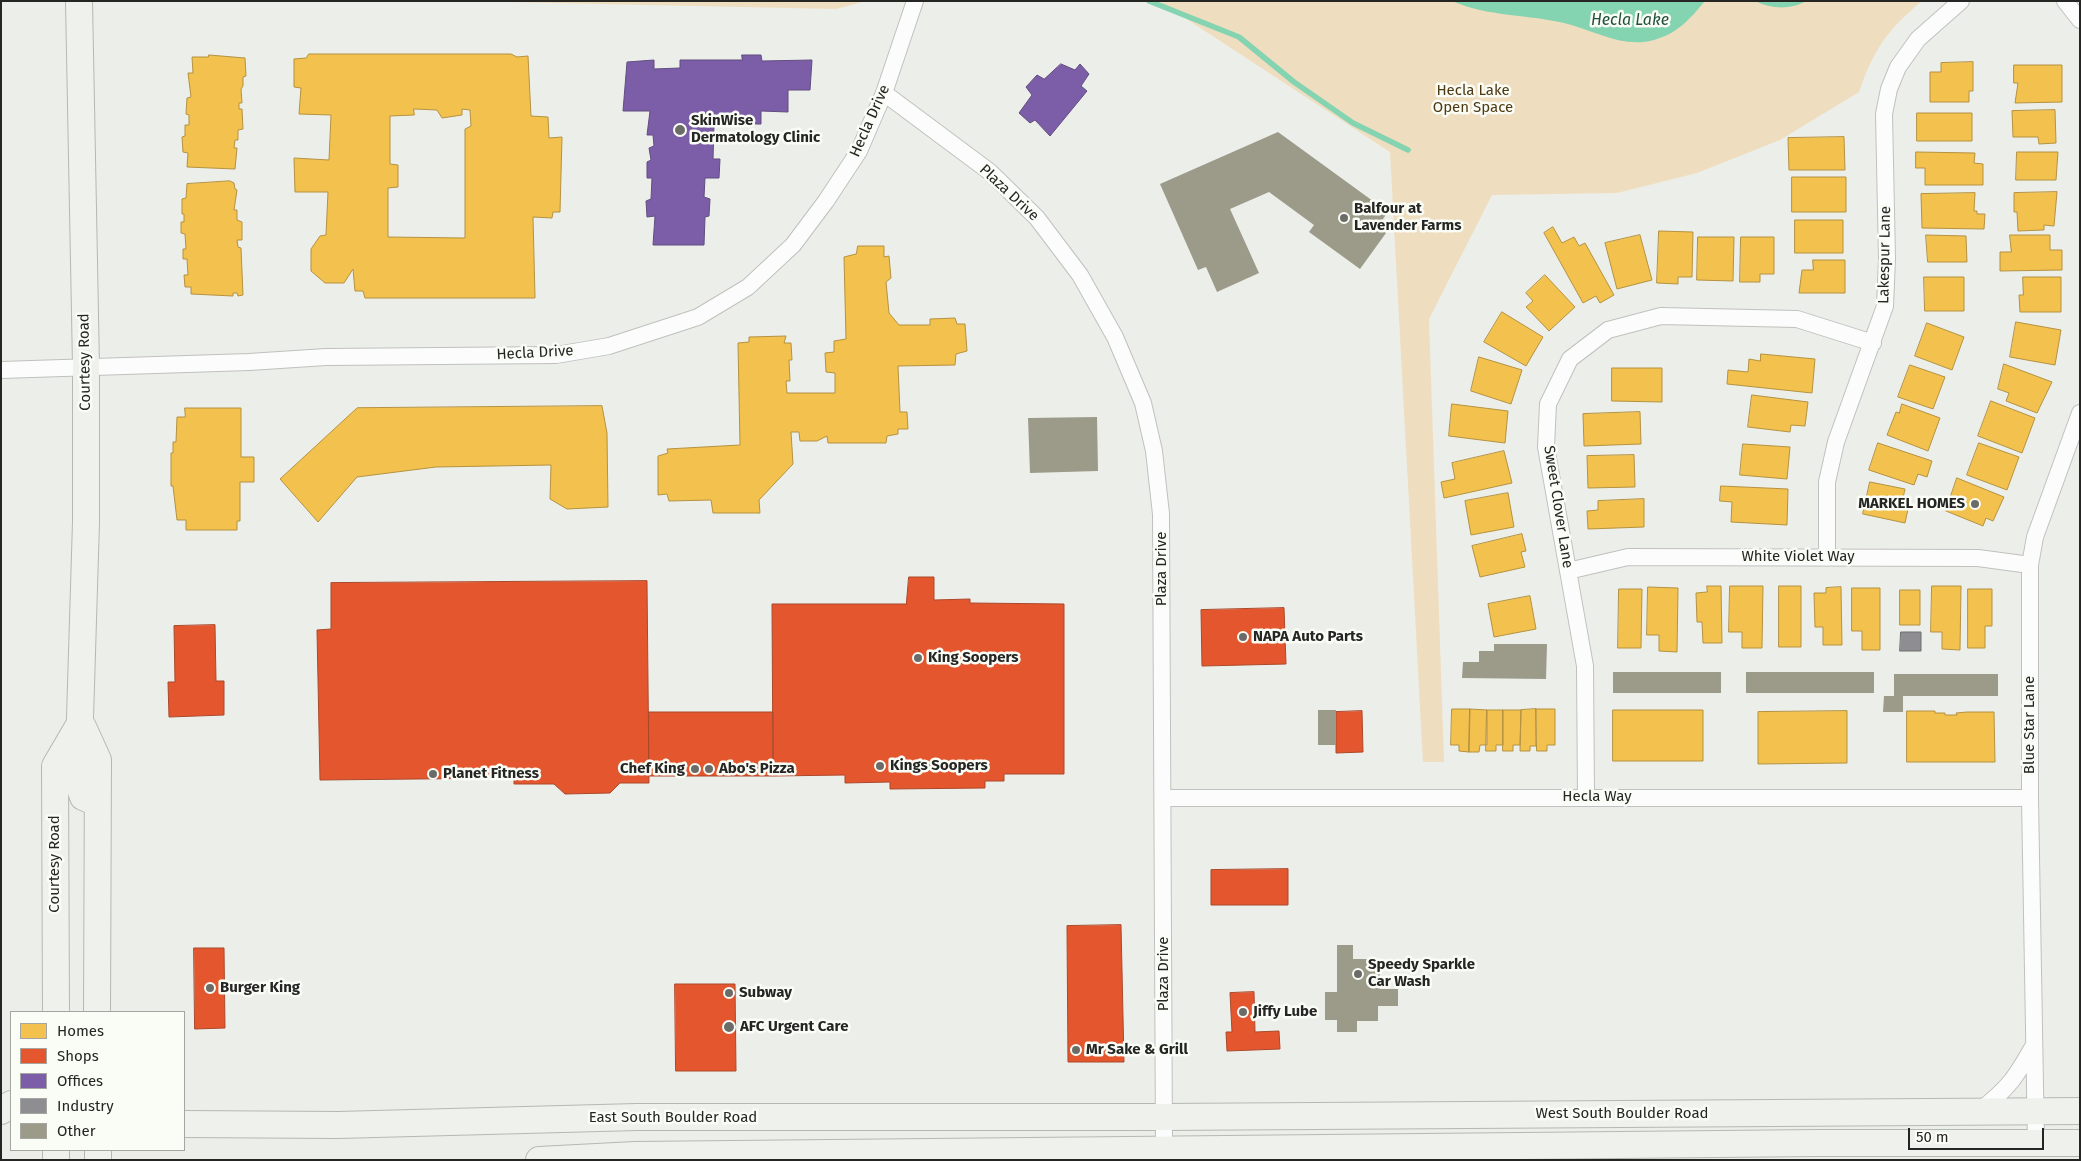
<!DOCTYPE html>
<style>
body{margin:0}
#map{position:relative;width:2081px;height:1161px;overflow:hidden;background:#eceee9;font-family:"Fira Sans",sans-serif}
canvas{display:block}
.frame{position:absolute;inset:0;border:2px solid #252523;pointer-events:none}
.legend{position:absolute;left:10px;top:1011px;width:175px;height:140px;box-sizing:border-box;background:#fafcf6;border:1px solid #a5a6a2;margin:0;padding:6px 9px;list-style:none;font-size:15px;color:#252523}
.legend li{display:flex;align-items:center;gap:10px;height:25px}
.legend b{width:25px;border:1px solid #a5a6a2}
.scale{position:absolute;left:1908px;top:1128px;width:136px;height:22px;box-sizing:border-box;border:2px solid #252523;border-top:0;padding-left:6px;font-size:15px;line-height:18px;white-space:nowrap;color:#252523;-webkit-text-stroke:4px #fafcf6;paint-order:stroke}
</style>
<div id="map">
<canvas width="2081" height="1161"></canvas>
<div class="frame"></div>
<ul class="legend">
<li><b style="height:14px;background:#f2c14e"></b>Homes</li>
<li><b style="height:14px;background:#e4572e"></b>Shops</li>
<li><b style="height:14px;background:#7b5ea7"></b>Offices</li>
<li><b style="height:14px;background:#8d8d92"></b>Industry</li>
<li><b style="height:14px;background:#9c9a88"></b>Other</li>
</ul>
<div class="scale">50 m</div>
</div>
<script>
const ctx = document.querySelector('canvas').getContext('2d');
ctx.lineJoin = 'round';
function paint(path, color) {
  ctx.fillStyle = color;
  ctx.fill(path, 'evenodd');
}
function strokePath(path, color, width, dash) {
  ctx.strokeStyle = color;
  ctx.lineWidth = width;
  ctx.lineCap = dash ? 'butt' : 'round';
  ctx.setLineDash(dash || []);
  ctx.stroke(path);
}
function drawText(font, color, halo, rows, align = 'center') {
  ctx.font = font + ' "Fira Sans",sans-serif';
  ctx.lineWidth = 5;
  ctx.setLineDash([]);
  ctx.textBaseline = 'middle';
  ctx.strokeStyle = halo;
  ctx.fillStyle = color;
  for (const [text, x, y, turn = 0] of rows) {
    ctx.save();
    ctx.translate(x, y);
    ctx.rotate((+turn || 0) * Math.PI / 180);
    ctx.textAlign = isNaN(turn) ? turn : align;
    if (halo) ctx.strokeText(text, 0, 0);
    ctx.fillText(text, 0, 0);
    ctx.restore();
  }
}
paint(new Path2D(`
 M460,1h406l-30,8z
 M1159,1h763c-35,29 -48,48 -63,91l-79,48 -83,33 -80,20 -125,2 -63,124 15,443h-21l-33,-610z`), '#efddbf');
paint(new Path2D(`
 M1452,1h253c-16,19 -27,32 -51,39 -31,9 -60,-10 -90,-17 -38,-9 -75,-6 -112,-22z
 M1755,1h51c-15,9 -35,8 -51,0z`), '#84d3b1');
const homes = new Path2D(`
 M309,54h202l6,3 11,-1 3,60 17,1 1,21 13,-1 -2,75h-7l-1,6 -19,-1 2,81h-170l-2,-7h-8l-2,-22 -9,14h-19l-14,-12v-22l9,-13 6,-1 2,-43h-33l-1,-34 35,2 2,-45 -32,-1 2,-26 -7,-1v-28l12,-1zM414,109l23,1 5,8 20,-3v-6l8,1 1,16 -6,3v109l-77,-1v-49l10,-1v-22l-8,-1v-48l24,-1z
 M209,55l36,3 1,18 -3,1v9l-2,3 1,14h-3v6h3l1,20 -5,1v10h-3l-1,8h3l-2,21 -48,-2 1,-14 -5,-1 -1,-15 3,-1v-11h4v-10l-3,-1 1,-16 4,-1 -3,-24h5l-1,-16h16z
 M1973,62v29h-4v11h-39v-30h11v-9z
 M2014,65h48v37l-47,1 3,-20h-4z
 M2055,110l1,33 -17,1 -1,-7h-25l-1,-26z
 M1917,113h55v28h-55z
 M1844,137l1,33h-56l-1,-32z
 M1916,152l59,1 -1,10 9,1v21h-58v-17h-9z
 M2017,152h41l-2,28h-40z
 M1792,177h54v35h-54z
 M230,181l4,2 1,6 2,1 -3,20h3v10l5,2v18h-5l1,7 3,1 2,47 -5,1 -1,-3h-4v3l-42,-2v-7h-6l-1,-12h4l-1,-16h-4v-10h3l-1,-15 -4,-1v-11h3v-8h-2v-15l4,-1 1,-14z
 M2057,192l-3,34 -10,-1v5l-26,1 -1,-19h-3v-19z
 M1975,193l-1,18h3v3h8l-1,15 -62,-1 -1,-34z
 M1795,220h48v33h-48z
 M1553,227l9,16 12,-6 5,9 6,-3 29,52 -14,8 -4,-7 -13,7 -39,-70z
 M1659,231l34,1 -1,45h-14v7l-21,-1z
 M1640,235l12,45 -35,9 -12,-46z
 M1926,235l40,1 1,26h-39z
 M2010,235h40v15h12v20l-62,1v-19h11z
 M1698,237h36l-1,44 -36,-1z
 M1741,237h33v37h-14v8h-20z
 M858,246h26v11l5,-1 2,22 -5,4 3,31 10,12h31v-6l25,-1 2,6h8l2,27 -11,3 -1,11 -57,1 2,46h7l1,17h-10v5l-11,2 -1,7h-58l-1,-7 -10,5h-17l-1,-9h-8l2,32 -34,36 1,13h-47l-2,-13 -42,1 -2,-7 -9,1v-39l10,-3 -1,-4 73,-4 -2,-102 11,-1v-5l37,-1 -2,7h7l1,17h-3l1,21h-4l1,12h48v-20l-9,-1 -1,-19 9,-1v-11l12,-2 -2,-82 12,-3z
 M1813,260h32v33h-46l3,-23h11z
 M1545,275l30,32 -26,24 -23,-24 7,-6 -7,-8z
 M1924,277h40v34h-39z
 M2023,277h38v35h-41l-1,-17h4z
 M1502,312l41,25 -17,29 -42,-24z
 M2016,322l45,8 -6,35 -45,-8z
 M1927,323l37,14 -12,33 -37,-14z
 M1761,354l54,5 -3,34 -85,-9 1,-14 20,2 1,-13 11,2z
 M1479,357l43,13 -11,34 -40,-13z
 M2004,364l48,18 -15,31 -31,-12 3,-8 -11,-4z
 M1910,365l35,12 -12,32 -35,-12z
 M1612,368h50v34l-50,-1z
 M1752,395l56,7 -3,24 -14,-1 -1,7 -42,-5z
 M1991,401l44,17 -13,35 -44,-17z
 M1452,404l56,7 -3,32 -56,-7z
 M1902,404l38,14 -12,33 -41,-16 9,-23 3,1z
 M602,406l5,27 1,74 -41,2 -17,-10 1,-34 -115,2 -79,10 -39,45 -38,-43 77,-71z
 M185,408h56v49h13v25h-14v39h-3v9h-51v-10h-9l-4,-34h-2v-33h2v-11h3l1,-25h8z
 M1640,412l1,32 -57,2 -1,-32z
 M1878,443l54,18 -5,16 -9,-3 -4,11 -45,-15z
 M1979,443l40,14 -12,33 -40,-15z
 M1743,444l47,3 -3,32 -47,-4z
 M1504,451l8,32 -68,15 -3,-16 14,-3 -3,-16z
 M1634,455l1,32 -47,1 -1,-32z
 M1957,478l47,19 -11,24 -7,-3 -3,8 -37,-15z
 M1870,482l35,7 -2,9 7,2 -5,23 -42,-9z
 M1721,486l67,3 -1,36 -56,-3 1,-20 -12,-1z
 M1508,493l6,34 -43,8 -6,-34z
 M1644,499v28l-56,2 -1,-18 11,-1v-9z
 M1522,534l4,17 -5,1 4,15 -45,10 -8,-31z
 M1707,586h14l1,57h-19l-1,-21h-5l-1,-29 11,-1z
 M1730,586h33l-1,62h-20v-16h-13z
 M1779,586h22v61h-22z
 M1932,586h29l-1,64 -18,-1v-17h-11z
 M1648,587l30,1 -1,64 -18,-1v-16h-12z
 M1841,587l1,58h-19v-18h-8l-1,-34h12v-5z
 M1852,588h28v62h-18v-19h-10z
 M1619,589h23l-1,59h-23z
 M1968,589h24v37h-7v22h-17z
 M1900,590h20v35h-20z
 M1530,596l6,33 -42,8 -6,-33z
 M1452,709h18l-1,43 -10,-1v-6h-8z
 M1470,709l17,1v35h-7l-1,7h-10z
 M1536,709v37h-6v5h-10l1,-41z
 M1536,709h19v36h-8v6h-10z
 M1487,710h16v35h-7v6h-10z
 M1503,710h18l-1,35h-7v6h-10z
 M1613,710h90v51h-90z
 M1847,711v52l-89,1v-52z
 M1907,711h28v2h10v2h12l-1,-2 11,-1h27l1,50h-88z`);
paint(homes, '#f2c14e');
strokePath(homes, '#b49241', 1);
const shops = new Path2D(`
 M909,577h25v23l36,-1v4l94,1v170h-60v7h-19v7l-95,1v-7l-45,1v-8l-72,1 -1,-172h134z
 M647,581l2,202h-29l-10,10 -45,1 -11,-10h-40v-6l-194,2 -3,-150 14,-1v-46z
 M1284,608l2,56 -84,2 -1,-56z
 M215,625l1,56h8v34l-55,2 -1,-35h7l-1,-56z
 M1362,711l1,41 -27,1v-41z
 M649,712h124v64h-124z
 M1288,869v36h-77v-35z
 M1121,925l3,137h-56l-1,-136z
 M194,948h30l1,80 -30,1z
 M675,984h60l1,87h-60z
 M1254,992l1,40 24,-1 1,18 -53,2 -1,-19h6l-2,-39z`);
paint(shops, '#e4572e');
strokePath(shops, '#ab482b', 1);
const offices = new Path2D(`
 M742,55h19l1,6 50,-1 -2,30h-22v22l-27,-1v13h-19l-1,-5 -16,-1 -4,5 -7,1 -1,35h7l-1,19h-14l-1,19 6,2 -1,17 -4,1 -1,28h-51l2,-29 -8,1 -1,-16 5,-2 1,-21h-5v-16l4,-2 -2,-12 5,-2 -1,-11h-6l3,-24h-27l4,-49 27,-2v9l26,-1v-8h62z
 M1061,64l14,6 5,-6 9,10 -8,12 6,5 -37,45 -15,-16 -5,3 -11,-10 13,-18 -6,-8 11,-12 7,4z`);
paint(offices, '#7b5ea7');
strokePath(offices, '#614d7f', 1);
const industry = new Path2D(`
 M1901,632h20v19h-21z`);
paint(industry, '#8d8d92');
strokePath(industry, '#6e6e71', 1);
strokePath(new Path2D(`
 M1149,1l90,36 55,45 59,41 55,27`), '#84d3b1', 5.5);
paint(new Path2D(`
 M1278,132l110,80 -11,15 9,6 -26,36 -51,-37 5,-7 -45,-33 -39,17 29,64 -42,19 -11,-25 -8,3 -38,-86z
 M1097,417l1,54 -68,2 -2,-55z
 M1494,644h53l-1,35 -84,-1 1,-16h16v-11h15z
 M1613,672h108v21h-108z
 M1746,672h128v21h-128z
 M1894,674h104v22h-95v16h-20l1,-16h10z
 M1318,710h18v35h-18z
 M1337,945h16v14h27v30h18v17h-20v15h-21v11h-20v-12h-12v-28h12z`), '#9c9a88');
const street = new Path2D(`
 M2065,1l15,19
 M884,93l106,79 47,46 43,57 35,62 28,66 11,48 7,63 3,636
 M1,370l248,-8 77,-5 230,-2 53,-9 89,-29 50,-30 45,-42 33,-44 33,-50 25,-58 31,-92
 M1827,558v-76l9,-40 49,-136 2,-47 -3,-145 5,-25 9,-22 20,-28 43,-38
 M1568,571l60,-14 350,1 52,7
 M1586,797l-1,-131 -39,-219 2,-43 22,-45 38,-29 53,-14 136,3 76,24
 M1164,798h866
 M1979,1111c30,-23 37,-34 55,-66
 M2036,1144l-6,-346v-233l5,-28 45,-124`);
const primary = new Path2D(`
 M79,1l7,365v156l-8,261 5,14 14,6
 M83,727l15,33 -1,252
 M56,1012l-1,-246 24,-41
 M1,1111l10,-7
 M184,1124l154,1 299,-8h526l917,-6
 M56,1160v-10
 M98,1160v-10
 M539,1160l96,-5 1182,-12h263`);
strokePath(street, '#c0c1be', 18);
strokePath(primary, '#b3bab0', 28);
strokePath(street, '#fcfcfc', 16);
strokePath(primary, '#eef1ec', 26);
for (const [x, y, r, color] of [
 [680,130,6,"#6b6b68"],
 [1344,218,5,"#6b6b68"],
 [1975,504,5,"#6b6b68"],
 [1243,637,5,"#6b6b68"],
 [918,658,5,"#6b6b68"],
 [880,766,5,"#6b6b68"],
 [695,769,5,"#6b6b68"],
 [709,769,5,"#6b6b68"],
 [433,774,5,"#6b6b68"],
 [1358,974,5,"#6b6b68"],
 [210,988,5,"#6b6b68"],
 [729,993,5,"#6b6b68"],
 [1243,1012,5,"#6b6b68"],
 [729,1027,6,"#6b6b68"],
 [1076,1050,5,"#6b6b68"]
]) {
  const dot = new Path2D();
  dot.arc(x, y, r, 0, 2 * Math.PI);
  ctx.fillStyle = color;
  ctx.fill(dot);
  strokePath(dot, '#fafcf6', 2);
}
drawText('15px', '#4f3912', '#fafcf6', [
 ["Hecla Lake",1473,91],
 ["Open Space",1473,108]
]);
drawText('bold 15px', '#252523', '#fafcf6', [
 ["SkinWise",691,121],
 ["Dermatology Clinic",691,138],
 ["Balfour at",1354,209],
 ["Lavender Farms",1354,226],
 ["MARKEL HOMES",1965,504,"right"],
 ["NAPA Auto Parts",1253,637],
 ["King Soopers",928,658],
 ["Kings Soopers",890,766],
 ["Chef King",685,769,"right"],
 ["Abo's Pizza",719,769],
 ["Planet Fitness",443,774],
 ["Speedy Sparkle",1368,965],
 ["Car Wash",1368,982],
 ["Burger King",220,988],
 ["Subway",739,993],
 ["Jiffy Lube",1253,1012],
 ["AFC Urgent Care",740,1027],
 ["Mr Sake & Grill",1086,1050]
], 'left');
drawText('15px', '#252523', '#fafcf6', [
 ["Hecla Drive",870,121,-66],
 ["Plaza Drive",1009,193,43],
 ["Lakespur Lane",1885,255,-89],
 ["Hecla Drive",535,353,-3],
 ["Courtesy Road",85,362,-91],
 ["Sweet Clover Lane",1558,507,81],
 ["White Violet Way",1798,557],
 ["Plaza Drive",1162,569,-90],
 ["Blue Star Lane",2030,725,-90],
 ["Hecla Way",1597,797],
 ["Courtesy Road",55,864,-90],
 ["Plaza Drive",1164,974,-90],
 ["West South Boulder Road",1622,1114],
 ["East South Boulder Road",673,1118]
]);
drawText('italic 16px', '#21503c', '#fafcf6', [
 ["Hecla Lake",1630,21]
]);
</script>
